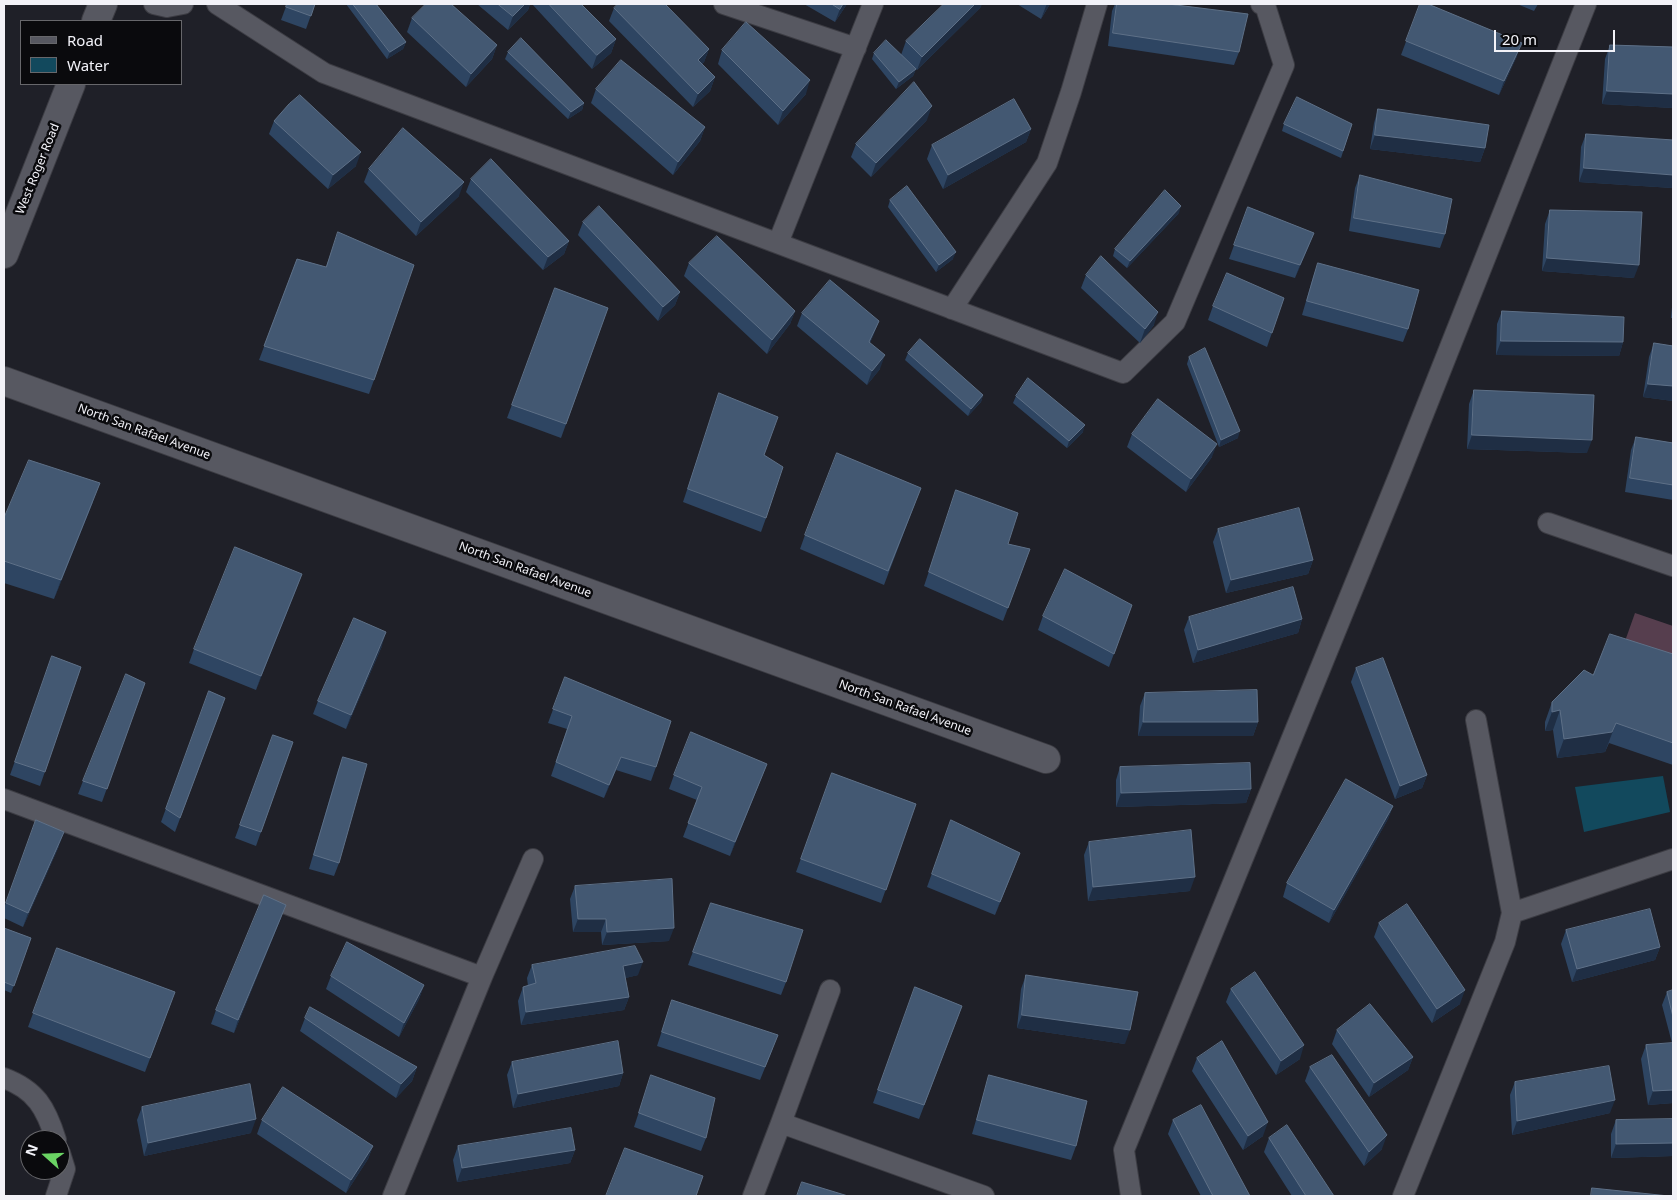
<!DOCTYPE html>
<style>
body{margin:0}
#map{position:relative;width:1677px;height:1200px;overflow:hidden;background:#1f2028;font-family:"Noto Sans",sans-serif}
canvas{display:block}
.frame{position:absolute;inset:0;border:5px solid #f2f2f8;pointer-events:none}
.legend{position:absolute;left:20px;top:20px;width:162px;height:65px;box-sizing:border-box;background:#0a0a0d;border:1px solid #67676b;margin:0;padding:6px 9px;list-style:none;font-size:15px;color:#f2f2f8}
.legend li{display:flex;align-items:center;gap:10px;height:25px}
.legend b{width:25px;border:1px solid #67676b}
.north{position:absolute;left:20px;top:1130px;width:50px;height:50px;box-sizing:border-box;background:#0a0a0d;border:1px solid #67676b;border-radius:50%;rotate:290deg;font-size:14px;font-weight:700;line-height:20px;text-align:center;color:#f2f2f8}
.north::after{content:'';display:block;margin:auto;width:18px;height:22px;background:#6ad363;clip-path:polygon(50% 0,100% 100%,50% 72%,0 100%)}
.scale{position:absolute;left:1494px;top:30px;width:121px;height:22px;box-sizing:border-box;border:2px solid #f2f2f8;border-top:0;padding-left:6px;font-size:15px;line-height:18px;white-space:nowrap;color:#f2f2f8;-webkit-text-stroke:4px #0a0a0d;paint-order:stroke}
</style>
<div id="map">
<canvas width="1677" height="1200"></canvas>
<div class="frame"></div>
<ul class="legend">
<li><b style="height:6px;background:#575861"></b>Road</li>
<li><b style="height:14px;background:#12495d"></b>Water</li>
</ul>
<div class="north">N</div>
<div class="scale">20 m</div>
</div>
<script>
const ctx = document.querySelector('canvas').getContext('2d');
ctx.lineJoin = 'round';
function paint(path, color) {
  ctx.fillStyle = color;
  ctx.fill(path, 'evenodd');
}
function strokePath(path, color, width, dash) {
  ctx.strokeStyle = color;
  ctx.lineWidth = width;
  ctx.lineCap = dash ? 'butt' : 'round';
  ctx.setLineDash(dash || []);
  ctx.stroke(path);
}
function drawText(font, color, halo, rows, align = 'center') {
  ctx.font = font + ' "Noto Sans",sans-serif';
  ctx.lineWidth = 5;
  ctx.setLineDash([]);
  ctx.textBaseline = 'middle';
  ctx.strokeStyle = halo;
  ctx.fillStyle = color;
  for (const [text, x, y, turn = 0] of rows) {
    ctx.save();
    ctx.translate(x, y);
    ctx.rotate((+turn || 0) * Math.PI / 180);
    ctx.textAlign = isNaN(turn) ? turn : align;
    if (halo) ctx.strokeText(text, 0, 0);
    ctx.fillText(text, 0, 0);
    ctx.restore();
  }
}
paint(new Path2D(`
 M1635,613l38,13v50l-54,-18z`), '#563e4e');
paint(new Path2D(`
 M1663,776l7,36 -86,20 -9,-45z`), '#12495d');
const service = new Path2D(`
 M154,4l13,3 16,-3
 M217,4l107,69 799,300 52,-51 109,-257 -19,-60 -4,-1
 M724,4l132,44
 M778,243l95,-239
 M952,309l95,-146 24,-71 26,-88
 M1548,523l125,43
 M1476,720l36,193
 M4,799l478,178 -89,219
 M482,977l51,-118
 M4,1078c32,12 42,30 52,62
 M781,1123l49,-133
 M56,1196l9,-27 -5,-16
 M753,1196l28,-73 203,73
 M1131,1196l-7,-46 276,-677 186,-469
 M1403,1196l102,-254 7,-29 161,-54`);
const minor = new Path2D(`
 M4,381l1042,378`);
const tertiary = new Path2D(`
 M96,21l7,-17
 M4,254l67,-170`);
strokePath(service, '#3c3c43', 22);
strokePath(minor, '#3c3c43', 30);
strokePath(tertiary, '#3c3c43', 30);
strokePath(service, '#575861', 20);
strokePath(minor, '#575861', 28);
strokePath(tertiary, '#575861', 28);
paint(new Path2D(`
 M287,4h28l-9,25 -25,-9z
 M346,4h30l30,38 -3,7 -16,10z
 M477,4h53l-2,6 -20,20z
 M532,4h49l35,35 -5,14 -19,16z
 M804,4h43l-12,18z
 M1017,4h33l-9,15z
 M1115,4h53l71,48 -5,13 -126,-19 4,-35z
 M1420,4l97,52 -18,39 -98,-40z
 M1517,4h21l-4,7z
 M981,7l-64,63 -16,-15 5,-14z
 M614,8l95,41 -5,13 -2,2 13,13 -5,14 -17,16 -84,-86z
 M412,18l85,27 -5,14 -26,28 -59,-55z
 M1610,45l63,2v61l-71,-4 3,-45z
 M722,50l84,44 -28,31 -60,-61z
 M508,52l76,51 -2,7 -14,9 -63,-60z
 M874,53l42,16 -3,7 -17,13 -24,-30z
 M596,89l109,38 -5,14 -27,34 -82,-72z
 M1378,109l107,39 -5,14 -110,-13 4,-26z
 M927,120l-56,57 -20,-20 5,-13z
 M274,121l82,45 -28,23 -59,-55z
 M1284,124h68l-11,34 -59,-27z
 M1031,129l-5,13 -83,47 -16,-30 5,-14z
 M1586,134l87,54 -94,-6 2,-35z
 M369,169l90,27 -43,40 -52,-54z
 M1360,175l85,59 -5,14 -91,-17 6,-43z
 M471,179l98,62 -5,13 -21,16 -77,-78z
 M890,200l63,59 -17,13 -48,-65z
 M1248,207l66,26 -19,45 -66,-19z
 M1550,210l84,68 -92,-7 3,-47z
 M1179,213l-52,55 -14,-12 2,-7z
 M583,222l97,70 -5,13 -17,16 -80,-86z
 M297,259l29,8 48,113 -5,14 -110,-34z
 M689,263l106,48 -5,13 -23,30 -83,-78z
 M1318,263l90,66 -5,13 -101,-27 11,-38z
 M1086,275l68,50 -14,18 -59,-55z
 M555,288l53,20 -47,130 -54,-20z
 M1673,296v22h-2z
 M1284,298l-17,49 -59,-27 5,-14z
 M1502,311l121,31 -4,14 -123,-1 1,-31z
 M802,313l77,8 -9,22 10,26 -13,16 -70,-59z
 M1654,343l19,3v55l-30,-4 6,-40z
 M908,353l75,42 -2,7 -13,14 -63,-56z
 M1189,357l49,81 -19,9 -32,-83z
 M1474,390l113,63 -120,-4 2,-45z
 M719,393l45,62 2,63 -5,14 -78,-30z
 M1016,396l67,36 -16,16 -54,-45z
 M1132,434l80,23 -26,35 -59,-45z
 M1636,437l37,6v57l-48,-8 6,-42z
 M956,490l52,54 22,5 -27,72 -79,-35z
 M916,501l-32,84 -84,-36 5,-14z
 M93,502l-39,97 -50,-16v-65z
 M1218,529l95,31 -5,14 -82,19 -13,-51z
 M302,574l-46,116 -67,-27 5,-14z
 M1132,605l-23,62 -71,-37 5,-14z
 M1189,617l113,2 -4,14 -105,30 -9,-33z
 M382,646l-36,83 -33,-15 5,-13z
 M1673,654v111l-64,-22 -4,9 -48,6 -4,-28 -8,1v-9l7,-20 41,-27z
 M52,656l29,11 -41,119 -30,-11z
 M1356,668l71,107 -5,13 -27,11 -44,-117z
 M565,677l91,90 -5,14 -35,-11 -12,28 -53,-22 16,-47 -19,-6z
 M145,683l-43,119 -24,-8 5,-13z
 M209,691l16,7 -50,134 -14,-10z
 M1145,693l113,29 -5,14h-115l2,-30z
 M273,735l20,7 -37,104 -21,-8z
 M343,757l-4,106 -5,13 -25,-7 29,-99z
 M767,764l-37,92 -47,-19 14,-37 -28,-11 5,-14z
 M1120,767l131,22 -5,14 -130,4v-27z
 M832,773l84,31 -35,99 -85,-31z
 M1393,806l-5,13 -59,104 -46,-26 4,-14z
 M36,820l23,26 -36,81 -19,-9v-10z
 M951,820l64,46 -20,49 -68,-28z
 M1089,842l101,49 -102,10 -4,-46z
 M575,886l94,55 -67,4 -1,-13h-28l-3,-33z
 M711,903l75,79 -5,13 -93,-30z
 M281,918l-47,115 -23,-9 5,-14z
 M1379,923l81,81 -28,19 -58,-86z
 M4,928l27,10 -20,55 -7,-3z
 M1566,930l94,17 -5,13 -83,22 -11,-38z
 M57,948l118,44 -30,80 -117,-45z
 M532,965l106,10 -13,3 4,19 -5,13 -103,15 -3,-24 5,-14 5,-1 -1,-8z
 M1026,975l99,69 -108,-16 4,-39z
 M331,976l93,9 -5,14 -20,38 -73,-48z
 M915,987l47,19 -43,113 -46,-16z
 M1231,989l69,70 -24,16 -50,-73z
 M1673,990v113l-25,2 -7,-46 5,-14 26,-2 -10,-38 5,-13z
 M672,1000l101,48 -13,32 -103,-34z
 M305,1018l112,49 -5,14 -16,17 -96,-67z
 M1337,1030l76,27 -5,13 -39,27 -37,-53z
 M1197,1058l66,78 -20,14 -51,-79z
 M512,1062l111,11 -4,13 -106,22 -6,-33z
 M1310,1067l72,82 -18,17 -59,-85z
 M651,1075l55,63 -5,13 -67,-24z
 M989,1075l87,71 -5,14 -99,-26 13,-45z
 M1515,1082l95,31 -98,22 -2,-40z
 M142,1107l109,26 -107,23 -7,-36z
 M1673,1119v37l-62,2v-24l5,-14z
 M262,1120l111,26 -5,13 -22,34 -89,-59z
 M1173,1120l77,76h-49l-33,-62z
 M1269,1138l65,58h-42l-28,-44z
 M458,1146l117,4 -5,13 -113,19 -4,-22z`), '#2e4562');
paint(new Path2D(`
 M525,4h5l-2,6 -20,20 5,-14z
 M843,4h4l-12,18 5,-13z
 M975,4h7l-1,3 -64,63 5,-13z
 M1047,4h3l-9,15 5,-13z
 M616,39l-5,14 -19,16 5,-14z
 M406,42l-3,7 -16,10 3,-7z
 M1522,43l-5,13 -18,39 5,-14z
 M497,45l-5,14 -26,28 5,-13z
 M709,49l-5,13 -11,12 5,-14z
 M916,69l-3,7 -17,13 3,-7z
 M715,77l-5,14 -17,16 5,-13z
 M810,80l-4,14 -28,31 5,-14z
 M1607,91l66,3v14l-71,-4z
 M584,103l-2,7 -14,9 3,-7z
 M932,106l-5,14 -56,57 5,-14z
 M705,127l-5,14 -27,34 5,-13z
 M1031,129l-5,13 -83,47 5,-14z
 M1375,135l110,13 -5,14 -110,-13z
 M361,152l-5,14 -28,23 5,-14z
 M1584,168l89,7v13l-94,-6z
 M464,182l-5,14 -43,40 5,-14z
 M1181,206l-2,7 -52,55 3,-7z
 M1314,233l-5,13 -14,32 5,-13z
 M569,241l-5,13 -21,16 5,-13z
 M956,252l-3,7 -17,13 3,-7z
 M1547,258l92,7 -5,13 -92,-7z
 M680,292l-5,13 -17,16 5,-14z
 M795,311l-5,13 -23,30 5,-14z
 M1158,312l-4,13 -14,18 5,-14z
 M879,321l-5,13 -10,22 5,-14z
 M1501,341l122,1 -4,14 -123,-1z
 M885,355l-5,14 -13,16 5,-14z
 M1648,384l25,2v15l-30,-4z
 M983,395l-2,7 -13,14 3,-7z
 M1085,425l-2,7 -16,16 2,-7z
 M1240,431l-2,7 -19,9 2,-7z
 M1472,435l120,5 -5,13 -120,-4z
 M1217,444l-5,13 -26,35 5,-13z
 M100,483l-7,19 -39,97 7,-19z
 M1313,560l-5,14 -82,19 5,-13z
 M302,574l-5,14 -41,102 5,-14z
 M1302,619l-4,14 -105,30 5,-13z
 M386,632l-4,14 -36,83 5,-14z
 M1560,710l-7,20 -8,1 7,-19z
 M1143,722h115l-5,14h-115z
 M1616,723l-11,29 -48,6 7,-19z
 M621,757l-5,13 -12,28 5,-13z
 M767,764l-5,13 -32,79 5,-14z
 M1427,775l-5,13 -27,11 5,-13z
 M1251,789l-5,14 -130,4 5,-14z
 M1393,806l-5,13 -59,104 5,-13z
 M64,832l-5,14 -36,81 5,-14z
 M1020,853l-5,13 -20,49 5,-13z
 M1195,877l-5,14 -102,10 5,-14z
 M286,905l-5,13 -47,115 4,-13z
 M578,919h28l-5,13h-28z
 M674,928l-5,13 -67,4 5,-13z
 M1660,947l-5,13 -83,22 5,-13z
 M643,962l-5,13 -20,5 5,-14z
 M424,985l-5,14 -20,38 5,-14z
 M1465,990l-5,14 -28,19 5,-14z
 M629,997l-5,13 -103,15 5,-13z
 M1022,1015l108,15 -5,14 -108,-16z
 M1304,1045l-4,14 -24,16 5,-14z
 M1413,1057l-5,13 -39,27 5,-14z
 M417,1067l-5,14 -16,17 5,-14z
 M623,1073l-4,13 -106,22 5,-14z
 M1673,1090v13l-25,2 5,-14z
 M1615,1100l-5,13 -98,22 5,-14z
 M256,1119l-5,14 -107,23 4,-13z
 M1268,1122l-5,14 -20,14 5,-14z
 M1387,1135l-5,14 -18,17 5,-14z
 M1673,1143v13l-62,2 5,-14z
 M373,1146l-5,13 -22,34 5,-13z
 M575,1150l-5,13 -113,19 5,-14z`), '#1f2e44');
const building = new Path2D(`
 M287,4h28l-4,12 -25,-9z
 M353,4h23l30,38 -16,10z
 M426,4h25l46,41 -26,29 -59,-56z
 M498,4h27l-12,12z
 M549,4h32l35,35 -19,16z
 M618,4h47l44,45 -11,11 17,17 -17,17 -84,-86z
 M832,4h11l-3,5z
 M944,4h31l-53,53 -16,-16z
 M1117,4h51l80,10 -9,38 -126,-19z
 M1420,4h8l94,39 -18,38 -98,-40z
 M746,22l64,58 -27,31 -61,-61z
 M521,38l63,65 -13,9 -63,-60z
 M886,40l30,29 -17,13 -25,-29z
 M1610,45l63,2v47l-66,-3z
 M621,60l84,67 -27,35 -82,-73z
 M914,82l18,24 -56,57 -20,-19z
 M300,95l61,57 -28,23 -59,-54 15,-17z
 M1297,97l55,27 -9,27 -59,-27z
 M1014,99l17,30 -83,46 -16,-30z
 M1378,109l111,16 -4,23 -110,-13z
 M403,128l61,54 -43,40 -52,-53z
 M1586,134l87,6v35l-89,-7z
 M491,159l78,82 -21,16 -77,-78z
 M1360,175l92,24 -7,35 -91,-16z
 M907,186l49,66 -17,13 -49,-65z
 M1165,190l16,16 -51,55 -15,-12z
 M599,206l81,86 -17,15 -80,-85z
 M1248,207l66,26 -14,32 -66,-20z
 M1550,210l92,2 -3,53 -92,-7z
 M338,232l76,33 -40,115 -110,-34 33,-87 29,8z
 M717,236l78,75 -23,29 -83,-77z
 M1101,256l57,56 -13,17 -59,-54z
 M1318,263l101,27 -11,39 -101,-28z
 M1227,273l57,25 -12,35 -59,-27z
 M830,280l49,41 -10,21 16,13 -13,16 -70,-58z
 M555,288l53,20 -42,116 -54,-19z
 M1502,311l122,6 -1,25 -122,-1z
 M920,339l63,56 -12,14 -63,-56z
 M1654,343l19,3v40l-25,-2z
 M1205,348l35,83 -19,9 -32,-83z
 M1028,378l57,47 -16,16 -53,-45z
 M1474,390l120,5 -2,45 -120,-5z
 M719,393l59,24 -14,38 19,12 -17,51 -78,-29z
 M1158,399l59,45 -26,35 -59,-45z
 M1636,437l37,6v42l-43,-7z
 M837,453l84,35 -33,83 -83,-36z
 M29,460l71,23 -39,97 -57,-19v-43z
 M956,490l62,23 -10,31 22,5 -22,59 -79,-36z
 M1299,508l14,52 -82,20 -13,-51z
 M235,547l67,27 -41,102 -67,-27z
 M1065,569l67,36 -18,49 -71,-38z
 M1293,587l9,32 -104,31 -9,-33z
 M354,618l32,14 -35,83 -33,-14z
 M1610,634l63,20v89l-57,-20 -4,9 -48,7 -4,-29 -8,2v-10l32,-32 9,5z
 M52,656l29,11 -36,105 -30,-10z
 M1383,658l44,117 -27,11 -44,-118z
 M126,674l19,9 -38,106 -24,-8z
 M565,677l106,44 -15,46 -35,-10 -12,28 -53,-23 16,-46 -19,-7z
 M1257,690l1,32h-115l2,-29z
 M209,691l16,7 -45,120 -14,-9z
 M691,732l76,32 -32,78 -47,-19 14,-36 -28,-12z
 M273,735l20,7 -32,90 -21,-7z
 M343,757l24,7 -28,99 -25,-8z
 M1250,763l1,26 -130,4 -1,-26z
 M832,773l84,31 -30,86 -85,-31z
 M1346,779l47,27 -59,104 -47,-27z
 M36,820l28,12 -36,81 -22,-10z
 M951,820l69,33 -20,49 -68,-28z
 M1191,830l4,47 -102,10 -4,-45z
 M672,879l2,49 -67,4 -1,-13h-28l-3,-33z
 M264,895l22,10 -48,115 -22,-10z
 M711,903l92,27 -17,52 -93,-30z
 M1407,904l58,86 -28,19 -58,-86z
 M1650,909l10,38 -83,22 -11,-39z
 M4,928l27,10 -17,48 -10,-4z
 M347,942l77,43 -20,38 -73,-47z
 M635,946l8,16 -20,4 6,31 -103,15 -3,-25 13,-4 -4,-18z
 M57,948l118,44 -25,66 -117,-45z
 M1255,972l49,73 -23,16 -50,-72z
 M1026,975l112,17 -8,38 -108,-15z
 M915,987l47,19 -38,99 -46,-15z
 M1673,990v27l-6,-25z
 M672,1000l106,35 -13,32 -103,-35z
 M1370,1004l43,53 -39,26 -37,-53z
 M310,1007l107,60 -16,17 -96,-66z
 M618,1041l5,32 -105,21 -6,-32z
 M1222,1041l46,81 -20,14 -51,-78z
 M1673,1043v47l-20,1 -7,-46z
 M1332,1055l55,80 -18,17 -59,-85z
 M1609,1066l6,34 -98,21 -2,-39z
 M651,1075l64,23 -9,40 -67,-25z
 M989,1075l98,26 -11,45 -99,-26z
 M250,1084l6,35 -108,24 -6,-36z
 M283,1087l90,59 -22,34 -89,-60z
 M1201,1105l49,91h-37l-40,-76z
 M1673,1119v24l-57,1v-24z
 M1287,1125l47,71h-28l-37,-58z
 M571,1128l4,22 -113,18 -4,-22z
 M625,1148l78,28 -7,20h-90z
 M802,1182l46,14h-51z
 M1592,1188l77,8h-78z`);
paint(building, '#435872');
strokePath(building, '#5e7087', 1);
drawText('12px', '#f2f2f8', '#0a0a0d', [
 ["West Roger Road",38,169,-68],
 ["North San Rafael Avenue",144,432,20],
 ["North San Rafael Avenue",525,570,20],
 ["North San Rafael Avenue",905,708,20]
]);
</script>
